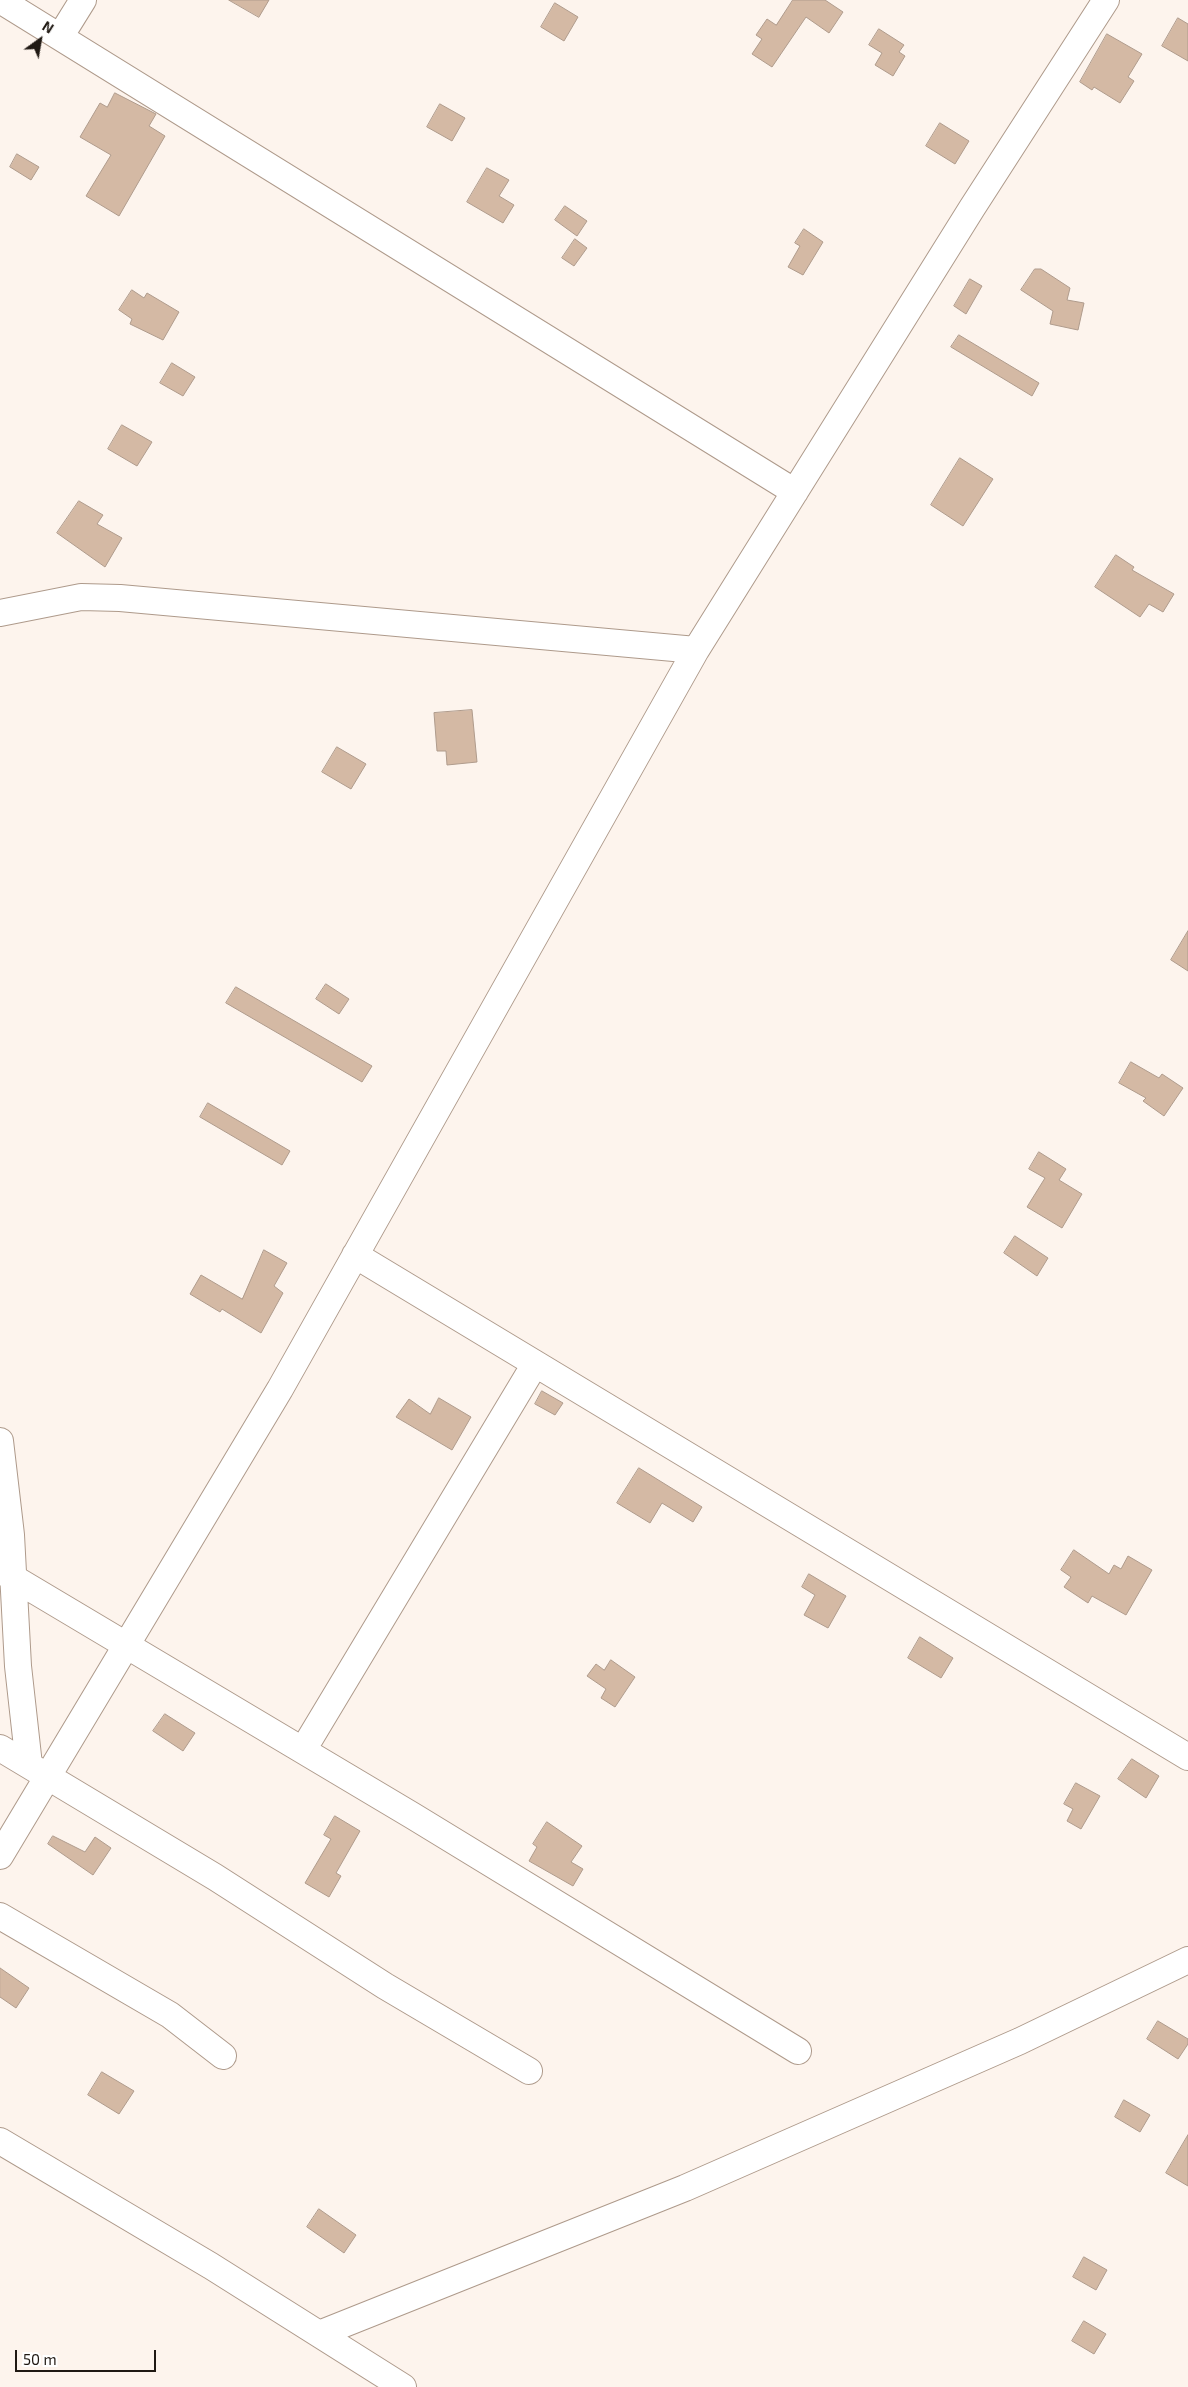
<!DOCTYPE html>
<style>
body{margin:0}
#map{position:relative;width:1188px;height:2387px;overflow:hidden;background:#fdf4ed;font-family:"Exo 2",sans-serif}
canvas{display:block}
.north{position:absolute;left:15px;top:15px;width:50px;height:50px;-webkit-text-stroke:4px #fff;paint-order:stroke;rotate:32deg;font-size:14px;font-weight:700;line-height:20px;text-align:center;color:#201913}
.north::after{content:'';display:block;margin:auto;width:18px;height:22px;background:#201913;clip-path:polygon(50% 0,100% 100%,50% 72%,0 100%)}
.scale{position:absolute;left:15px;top:2350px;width:141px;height:22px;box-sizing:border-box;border:2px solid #201913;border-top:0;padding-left:6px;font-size:15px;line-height:18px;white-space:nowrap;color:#201913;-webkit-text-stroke:4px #fff;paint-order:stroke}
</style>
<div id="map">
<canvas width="1188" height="2387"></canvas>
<div class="north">N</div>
<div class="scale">50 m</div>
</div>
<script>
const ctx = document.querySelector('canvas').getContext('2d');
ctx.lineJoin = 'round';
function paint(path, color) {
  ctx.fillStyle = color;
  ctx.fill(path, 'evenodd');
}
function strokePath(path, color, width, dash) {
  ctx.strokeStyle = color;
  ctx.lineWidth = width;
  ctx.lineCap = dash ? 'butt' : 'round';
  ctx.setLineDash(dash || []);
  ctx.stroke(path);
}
const building = new Path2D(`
 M229,0h40l-10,17z
 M793,0h32l18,12 -14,21 -23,-16 -34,50 -20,-13 10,-15 -6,-4 11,-16 9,6z
 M555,3l23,14 -14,24 -23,-14z
 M1178,18l10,6v37l-26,-15z
 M879,29l25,16 -5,7 6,4 -12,20 -18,-11 7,-12 -13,-8z
 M1107,34l35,20 -14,23 6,4 -14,22 -26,-16 -2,3 -12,-8z
 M115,93l41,21 -7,12 16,10 -46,80 -33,-20 25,-41 -31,-18 20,-34 7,4z
 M440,104l25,14 -13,23 -25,-14z
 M940,123l29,18 -14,23 -29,-18z
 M17,154l22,13 -8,13 -21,-13z
 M487,168l22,12 -10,16 15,9 -11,18 -36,-21z
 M565,206l22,15 -10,15 -22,-16z
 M804,229l19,13 -20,33 -15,-8 12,-21 -5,-3z
 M575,239l12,9 -13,18 -12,-8z
 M1035,269h6l29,19 -3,12 17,3 -6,27 -28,-6 3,-13 -32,-21z
 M970,279l12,7 -16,28 -12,-8z
 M132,290l12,8 3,-5 32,19 -16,28 -33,-16 2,-5 -13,-9z
 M959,335l80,48 -7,13 -81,-49z
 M172,363l23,14 -12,19 -23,-13z
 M122,425l30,17 -15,24 -29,-17z
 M960,458l33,21 -30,47 -32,-21z
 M79,501l24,14 -6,9 25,14 -17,29 -48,-34z
 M1116,555l18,12 -2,3 42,24 -11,18 -14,-8 -9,13 -45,-30z
 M472,710l5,52 -30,3 -1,-14h-9l-3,-38z
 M337,747l29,17 -15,25 -29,-17z
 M1188,931v40l-17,-11z
 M326,984l23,15 -10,15 -23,-15z
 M236,987l136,79 -10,16 -136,-79z
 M1131,1062l28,16 3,-4 21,14 -19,28 -21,-15 3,-3 -27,-15z
 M208,1103l82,48 -8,14 -82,-48z
 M1039,1152l27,17 -7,11 23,14 -20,34 -35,-21 18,-29 -16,-9z
 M1015,1236l33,22 -11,18 -33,-23z
 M264,1250l23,13 -13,23 9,7 -22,40 -39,-24 -2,3 -30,-18 11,-19 41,24z
 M542,1391l21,12 -8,12 -20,-11z
 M439,1398l32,19 -19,33 -56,-33 13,-18 21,15z
 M639,1468l63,39 -9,15 -31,-19 -12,20 -33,-20z
 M1074,1550l35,24 5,-9 7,4 7,-13 24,14 -26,45 -34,-19 -4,7 -24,-16 7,-10 -10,-7z
 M809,1574l37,22 -18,32 -24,-13 11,-20 -13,-8z
 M920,1637l33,21 -12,20 -33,-20z
 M611,1660l24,17 -20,30 -14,-9 5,-9 -19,-13 9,-12 8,6z
 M165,1714l30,19 -12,18 -30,-20z
 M1132,1759l27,17 -13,22 -28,-19z
 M1076,1783l24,13 -19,33 -14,-8 6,-12 -9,-5z
 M335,1816l25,15 -24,42 5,3 -12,21 -24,-14 26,-44 -7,-4z
 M547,1822l35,24 -11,16 12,7 -10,17 -44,-25 8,-14 -4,-3z
 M53,1836l32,16 10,-15 16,11 -18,27 -45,-31z
 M0,1968l29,20 -13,20 -16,-11z
 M1158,2021l30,18v5l-10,15 -31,-20z
 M102,2072l32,19 -15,23 -31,-19z
 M1124,2100l26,15 -10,17 -25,-15z
 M1188,2135v51l-22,-13z
 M319,2209l37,26 -12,18 -37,-26z
 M1084,2257l23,13 -11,20 -23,-13z
 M1084,2321l22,13 -12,20 -22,-13z`);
paint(building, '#d4b9a4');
strokePath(building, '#af9b8c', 1);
const minor = new Path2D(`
 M0,0l795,492
 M60,37l23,-37
 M0,613l81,-16 39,1 576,52
 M355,1255l833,502
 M0,1441l11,94 7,131 11,99
 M0,1570l413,246 385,235
 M0,1748l215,129 170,109 144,85
 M303,1750l232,-386
 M0,1856l280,-467 416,-739 276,-442 134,-208
 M0,1916l170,99 53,41
 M0,2141l211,125 192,121
 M319,2334l366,-146 335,-147 168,-81`);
strokePath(minor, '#ae9a8b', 28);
strokePath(minor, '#fff', 26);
</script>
